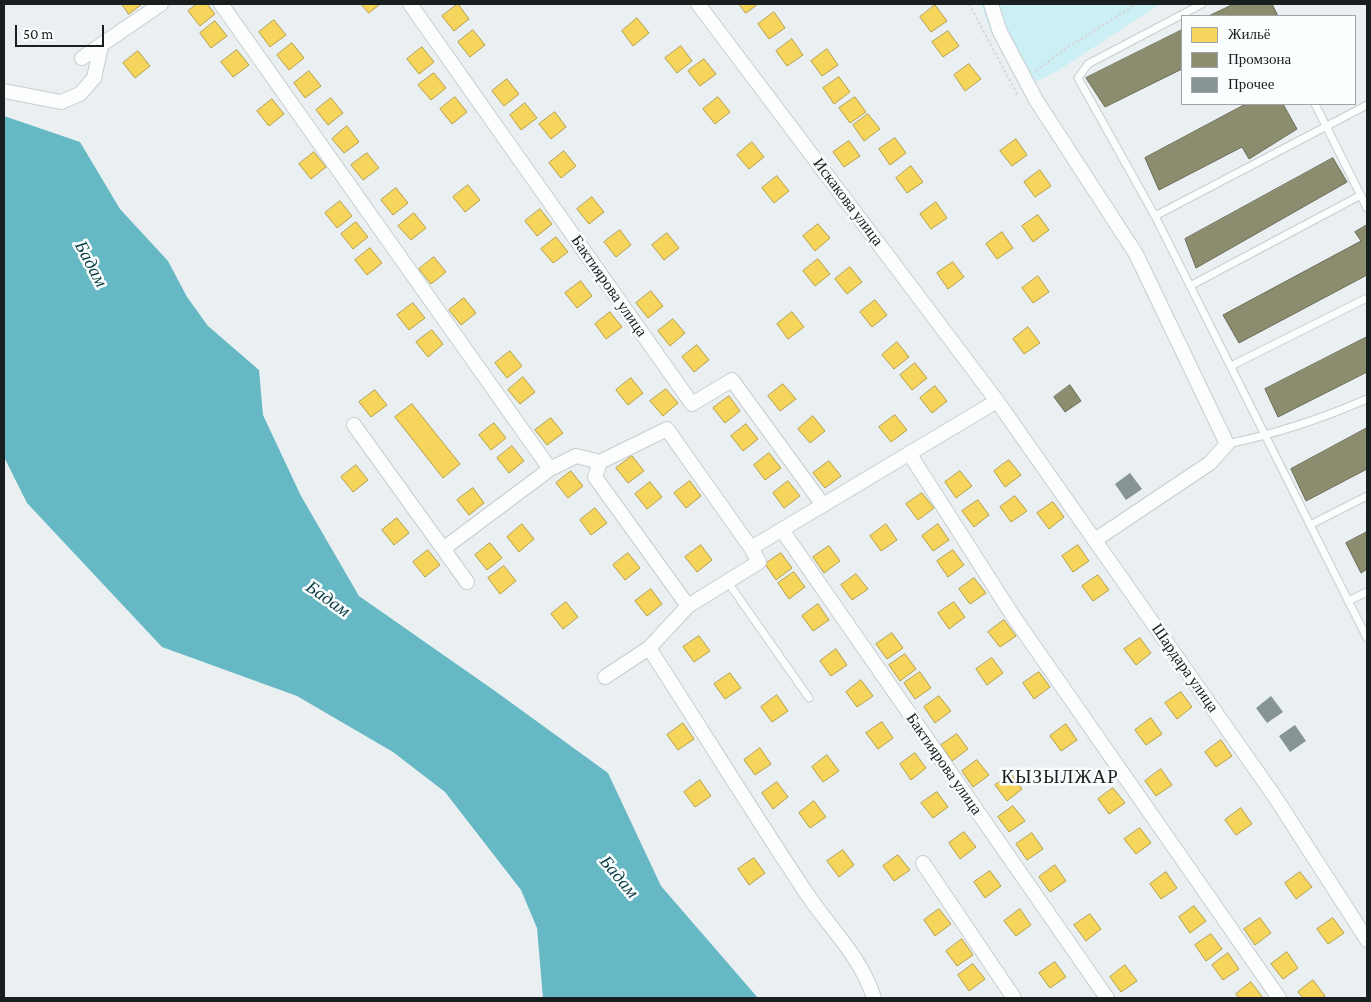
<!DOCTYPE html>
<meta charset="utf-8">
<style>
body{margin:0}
#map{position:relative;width:1371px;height:1002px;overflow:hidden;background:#eaf0f2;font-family:"Crimson Pro",serif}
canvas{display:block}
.frame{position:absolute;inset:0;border:5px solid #191e1f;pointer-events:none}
.legend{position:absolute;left:1181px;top:15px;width:175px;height:90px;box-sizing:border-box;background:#fbfeff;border:1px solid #a1a4a5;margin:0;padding:6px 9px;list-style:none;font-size:15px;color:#191e1f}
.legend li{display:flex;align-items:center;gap:10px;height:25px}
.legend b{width:25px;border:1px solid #a1a4a5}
.scale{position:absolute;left:15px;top:25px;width:89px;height:22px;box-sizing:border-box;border:2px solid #191e1f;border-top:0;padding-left:6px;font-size:15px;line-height:18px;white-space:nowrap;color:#191e1f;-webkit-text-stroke:4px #fbfeff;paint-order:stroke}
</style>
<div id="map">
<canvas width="1371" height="1002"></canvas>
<div class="frame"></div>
<ul class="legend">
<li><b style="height:14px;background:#f6d55c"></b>Жильё</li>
<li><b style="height:14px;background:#8c8c6e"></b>Промзона</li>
<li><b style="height:14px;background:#869496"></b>Прочее</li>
</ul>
<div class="scale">50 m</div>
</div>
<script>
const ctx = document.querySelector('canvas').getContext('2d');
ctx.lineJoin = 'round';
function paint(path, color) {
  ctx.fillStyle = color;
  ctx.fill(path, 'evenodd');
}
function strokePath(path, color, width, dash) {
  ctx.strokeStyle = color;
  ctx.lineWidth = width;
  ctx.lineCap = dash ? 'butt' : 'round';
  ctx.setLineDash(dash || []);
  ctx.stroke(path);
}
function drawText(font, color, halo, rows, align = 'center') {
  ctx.font = font + ' "Crimson Pro",serif';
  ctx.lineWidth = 5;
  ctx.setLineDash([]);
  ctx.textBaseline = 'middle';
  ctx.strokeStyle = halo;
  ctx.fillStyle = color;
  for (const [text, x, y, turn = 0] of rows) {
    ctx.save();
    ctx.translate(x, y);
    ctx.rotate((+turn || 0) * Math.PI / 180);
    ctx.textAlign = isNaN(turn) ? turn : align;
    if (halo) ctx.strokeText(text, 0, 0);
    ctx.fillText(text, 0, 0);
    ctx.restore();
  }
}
paint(new Path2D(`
 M981,4h179l-101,66 -38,19 -31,-59z`), '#cbeff5');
paint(new Path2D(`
 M4,116l76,26 40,67 48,52 19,36 21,29 51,44 4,45 38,81 58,100 136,95 113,82 53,113 97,112h-215l-6,-70 -16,-38 -76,-98 -52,-40 -96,-56 -135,-49 -135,-144 -23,-46z`), '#66b9c4');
const homes = new Path2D(`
 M122,4h20l-13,10z
 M197,4h10l8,10 -15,12 -12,-15z
 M361,4h19l-11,9z
 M458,4l11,15 -15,12 -12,-15z
 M739,4h19l-12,9z
 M935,5l12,16 -16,11 -11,-15z
 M774,12l11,16 -16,11 -11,-15z
 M637,18l12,15 -16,13 -11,-15z
 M274,20l12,15 -16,12 -11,-15z
 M215,21l12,15 -16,12 -11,-15z
 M473,30l12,15 -15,12 -12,-15z
 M948,31l11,15 -16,11 -11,-15z
 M792,39l11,16 -16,11 -11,-15z
 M292,43l12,15 -15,12 -12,-15z
 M681,46l11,15 -15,12 -12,-15z
 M422,47l12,15 -15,12 -12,-15z
 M827,49l11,16 -16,11 -11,-15z
 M237,50l12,15 -16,12 -12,-15z
 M138,51l12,15 -15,12 -12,-15z
 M704,59l12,15 -16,12 -12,-15z
 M969,64l12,15 -16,12 -11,-16z
 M309,71l12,15 -16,12 -11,-15z
 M434,73l12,15 -15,12 -13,-15z
 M839,77l11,15 -16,12 -11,-16z
 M507,79l12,15 -15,12 -12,-15z
 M455,97l12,15 -15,12 -12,-15z
 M718,97l12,15 -15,12 -12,-15z
 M855,97l11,15 -16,11 -11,-15z
 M331,98l12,15 -15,12 -12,-15z
 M272,99l12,15 -15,12 -12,-15z
 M525,103l12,15 -16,12 -11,-15z
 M555,112l11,15 -15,12 -12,-15z
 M868,114l12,15 -16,12 -11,-16z
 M347,126l12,16 -15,11 -12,-14z
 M895,138l11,15 -16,12 -11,-16z
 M1016,139l11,16 -15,11 -12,-15z
 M849,141l11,15 -16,11 -11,-15z
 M752,142l12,15 -15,12 -12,-14z
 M564,151l12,15 -15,12 -12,-15z
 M314,152l12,15 -15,12 -12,-15z
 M367,153l12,15 -16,12 -12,-15z
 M911,166l12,16 -16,11 -11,-15z
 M1040,170l11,16 -16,11 -11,-15z
 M777,176l12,15 -15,12 -12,-15z
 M468,185l12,15 -15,12 -12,-15z
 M396,188l12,15 -15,12 -12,-15z
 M592,197l12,15 -15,12 -12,-15z
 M340,201l12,15 -15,12 -12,-15z
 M936,202l11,16 -16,11 -11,-15z
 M540,209l12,15 -15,12 -12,-15z
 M414,213l12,15 -15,12 -13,-14z
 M1038,215l11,15 -16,12 -11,-16z
 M356,222l12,15 -15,12 -12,-15z
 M818,224l12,14 -15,13 -12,-15z
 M620,230l11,15 -15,12 -12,-15z
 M1002,232l11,16 -16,11 -11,-15z
 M667,233l12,15 -15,12 -12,-15z
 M556,237l12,15 -15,11 -12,-14z
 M370,248l12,15 -15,12 -12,-15z
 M434,257l12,15 -15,12 -12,-15z
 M818,259l12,15 -15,12 -12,-15z
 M953,262l11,15 -16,12 -11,-16z
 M850,267l12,15 -15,12 -12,-15z
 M1038,276l11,16 -16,11 -11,-15z
 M581,281l11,15 -15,12 -12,-15z
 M651,291l12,15 -15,12 -12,-15z
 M464,298l12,15 -15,12 -12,-15z
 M875,300l12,15 -15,12 -12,-15z
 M413,303l12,15 -16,12 -12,-15z
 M610,312l12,15 -16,12 -11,-15z
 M792,312l12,15 -16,12 -11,-15z
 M673,319l12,14 -15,13 -12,-15z
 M1028,327l12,16 -16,11 -11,-15z
 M432,330l11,14 -15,13 -12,-15z
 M897,342l12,15 -15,12 -12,-14z
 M697,345l12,15 -15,12 -12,-15z
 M510,351l12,15 -15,12 -12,-15z
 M915,363l12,15 -15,12 -12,-15z
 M523,377l12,15 -15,12 -12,-14z
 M631,378l12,15 -15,12 -12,-15z
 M783,384l13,15 -16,12 -12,-15z
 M935,386l12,15 -15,12 -12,-15z
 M666,389l12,14 -15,13 -13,-15z
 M375,390l12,15 -16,12 -12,-15z
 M729,396l11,15 -15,12 -12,-15z
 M412,404l48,60 -17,14 -48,-61z
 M895,415l12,15 -16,12 -12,-15z
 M813,416l12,15 -15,12 -12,-14z
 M551,418l12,15 -16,12 -12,-15z
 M494,423l12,15 -15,12 -12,-15z
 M746,424l12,15 -15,12 -12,-15z
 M512,446l12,15 -15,12 -12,-15z
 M769,453l12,15 -16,12 -11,-15z
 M632,456l12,15 -16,12 -12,-15z
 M1009,460l12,15 -16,12 -11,-16z
 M829,461l12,15 -16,12 -12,-15z
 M356,465l12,15 -15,12 -12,-15z
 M571,471l12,15 -15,12 -12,-15z
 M960,471l12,15 -16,12 -11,-16z
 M690,481l11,15 -15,12 -12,-15z
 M788,481l12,15 -16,12 -11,-15z
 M650,482l12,15 -15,12 -12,-15z
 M473,488l11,15 -15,12 -12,-15z
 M922,493l12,15 -16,12 -12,-16z
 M1015,496l12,15 -16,11 -11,-15z
 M978,500l11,15 -15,12 -12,-16z
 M1053,502l11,15 -15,12 -12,-16z
 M595,508l12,15 -16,12 -11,-15z
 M397,518l12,15 -15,12 -12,-15z
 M522,524l12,15 -15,13 -12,-15z
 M886,524l11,16 -16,11 -11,-15z
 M938,524l11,16 -16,11 -11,-15z
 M490,543l12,15 -15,12 -12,-15z
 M701,545l11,15 -15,12 -12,-15z
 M1078,545l11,16 -16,11 -11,-16z
 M829,546l11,15 -16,12 -11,-16z
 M428,550l12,15 -15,12 -12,-15z
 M953,550l11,15 -16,12 -11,-16z
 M628,553l12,15 -15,12 -12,-15z
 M781,553l11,15 -16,12 -11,-16z
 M504,566l12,15 -16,13 -12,-16z
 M794,572l11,15 -16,12 -11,-16z
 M856,574l12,15 -16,11 -11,-15z
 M1098,575l11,15 -16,11 -11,-15z
 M974,578l12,15 -16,11 -11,-15z
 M651,589l11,15 -15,12 -12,-15z
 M566,602l12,15 -15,12 -12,-15z
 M954,602l11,15 -16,12 -11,-16z
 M818,604l11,16 -16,11 -11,-15z
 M1004,620l12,16 -16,11 -12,-15z
 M892,633l11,15 -16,11 -11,-15z
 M699,636l11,15 -16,11 -11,-15z
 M1140,638l11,15 -15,12 -12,-16z
 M836,649l11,16 -16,11 -11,-15z
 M905,654l11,15 -16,12 -11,-16z
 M992,658l11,15 -16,12 -11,-16z
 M920,672l11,16 -16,11 -11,-16z
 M1039,672l11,15 -16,12 -11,-16z
 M730,673l11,15 -16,11 -11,-15z
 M861,680l12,16 -16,11 -11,-15z
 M1181,692l11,15 -15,12 -12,-16z
 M777,695l11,16 -16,11 -11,-15z
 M939,696l12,15 -16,12 -11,-16z
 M1151,718l11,16 -16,11 -11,-15z
 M882,722l11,16 -15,11 -12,-16z
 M683,723l11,16 -16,11 -11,-15z
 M1066,724l11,16 -16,11 -11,-15z
 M957,734l11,15 -16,12 -11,-16z
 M1221,740l11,16 -16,11 -11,-15z
 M760,748l11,16 -16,11 -11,-15z
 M915,753l11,15 -15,12 -11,-16z
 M827,755l12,16 -16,11 -11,-15z
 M977,760l12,15 -16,12 -11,-16z
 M1161,769l11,16 -16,11 -11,-15z
 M1011,774l11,15 -15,12 -12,-16z
 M700,780l11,16 -16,11 -11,-15z
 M777,782l11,15 -15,12 -11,-16z
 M1113,788l12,15 -16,11 -11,-15z
 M937,792l11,15 -15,11 -12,-15z
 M814,801l12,16 -16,11 -11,-15z
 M1013,806l12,15 -16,11 -11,-15z
 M1241,808l11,16 -16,11 -11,-15z
 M1140,828l11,15 -15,11 -12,-15z
 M964,832l12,15 -16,12 -11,-16z
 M1032,833l11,16 -16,11 -11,-16z
 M843,850l11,15 -15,12 -12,-16z
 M898,855l12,15 -16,11 -11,-15z
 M754,858l11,15 -16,12 -11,-16z
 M1055,865l11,16 -16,11 -11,-15z
 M990,871l11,15 -16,12 -11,-16z
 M1166,872l11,16 -16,11 -11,-15z
 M1300,872l12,15 -16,12 -11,-16z
 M1194,906l12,15 -16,12 -11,-16z
 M939,909l12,15 -16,12 -11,-16z
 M1020,909l11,16 -15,11 -12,-15z
 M1090,914l11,15 -15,12 -12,-16z
 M1260,918l11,15 -16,12 -11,-16z
 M1333,918l11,15 -16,11 -11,-15z
 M1211,934l11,15 -16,12 -11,-16z
 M962,939l11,16 -16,11 -11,-15z
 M1287,952l11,16 -15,11 -12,-15z
 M1228,953l11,16 -16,11 -11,-15z
 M1055,962l11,15 -16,11 -11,-15z
 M973,964l12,15 -16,12 -11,-16z
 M1125,965l12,16 -16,11 -11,-15z
 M1313,980l12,16 -4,2h-18l-5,-6z
 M1251,982l12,16h-24l-3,-4z`);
paint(homes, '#f6d55c');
strokePath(homes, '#b49e4a', 1);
const industry = new Path2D(`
 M1234,4h38l6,12h-69z
 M1182,30v39l-77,38 -19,-29z
 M1246,104h37l14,25 -48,30 -7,-12 -83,43 -14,-32z
 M1333,158l14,24 -151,86 -11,-29z
 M1367,225v50l-128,68 -16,-28 138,-74 -6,-9z
 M1367,337v35l-89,45 -13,-28z
 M1070,385l11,16 -16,11 -11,-15z
 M1367,428v41l-61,32 -15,-32z
 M1367,532v37l-6,4 -15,-30z`);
paint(industry, '#8c8c6e');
strokePath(industry, '#6a6b56', 1);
paint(new Path2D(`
 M1130,473l12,16 -16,11 -11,-16z
 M1271,696l12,16 -16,11 -11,-15z
 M1295,725l11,16 -16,11 -11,-16z`), '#869496');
const lane = new Path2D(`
 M1202,4l-114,60 -10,14 77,138 212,422
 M1315,104l52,104
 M1155,216l212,-111
 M1190,286l171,-91
 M1231,366l136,-68
 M1227,444c49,-10 94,-25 140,-45
 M1310,525l57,-29
 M727,581l82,117
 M1348,601l19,-9`);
const street = new Path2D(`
 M221,4l329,465
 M410,4l282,400 40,-24 91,125
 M698,4l299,397 278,396 92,143
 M991,4l9,28 36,68 100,154 91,190 -17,19 -115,77
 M82,58l79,-54
 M4,91l57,11 19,-8 14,-16 7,-32
 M354,425l113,157
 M909,453l104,163 266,382
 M600,462l-5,15 93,129
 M782,530l325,468
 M443,549l107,-80 26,-13 24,6 67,-33 84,119
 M649,648c53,82 104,165 158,246 24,36 53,61 67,104
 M605,677l44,-29 39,-42 71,-44 -8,-14 246,-147
 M923,863l91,135`);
strokePath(lane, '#c8cdcf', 9);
strokePath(street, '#c8cdcf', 16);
strokePath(new Path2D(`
 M969,4l48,90 2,1
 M1036,71l26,-20 74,-47`), '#d5d6d7', 2, [2.5, 2.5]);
strokePath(lane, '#fcfdfd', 7);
strokePath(street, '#fcfdfd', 14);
drawText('16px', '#191e1f', '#fbfeff', [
 ["Искакова улица",848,202,53],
 ["Бактиярова улица",609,286,55],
 ["Шардара улица",1185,668,55],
 ["Бактиярова улица",944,764,55]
]);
drawText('italic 18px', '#0a3e44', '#fbfeff', [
 ["Бадам",91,264,62],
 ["Бадам",328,599,35],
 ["Бадам",619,877,50]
]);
ctx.letterSpacing = '1px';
drawText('19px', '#191e1f', '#fbfeff', [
 ["КЫЗЫЛЖАР",1060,777]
]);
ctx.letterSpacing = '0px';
</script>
